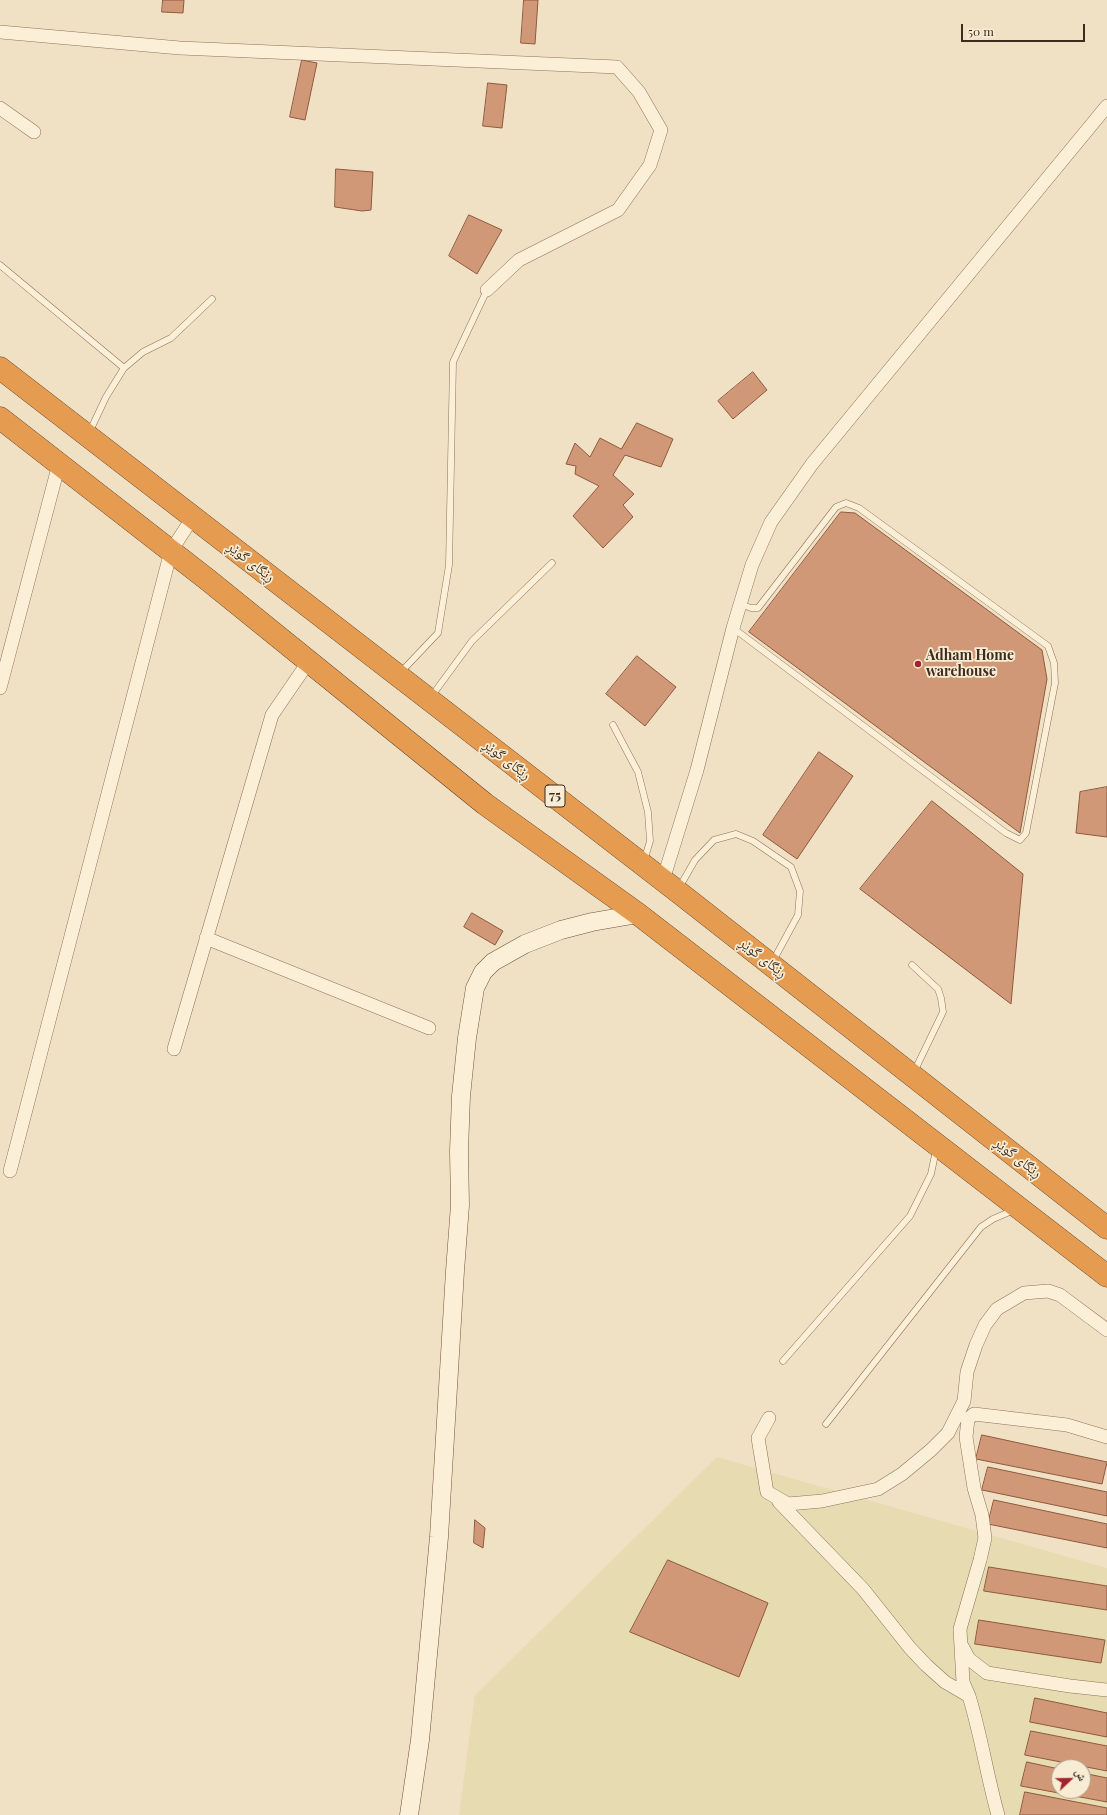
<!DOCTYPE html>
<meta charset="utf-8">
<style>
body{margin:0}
#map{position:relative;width:1107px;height:1815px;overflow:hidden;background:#f1e1c4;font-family:"Playfair Display","Noto Naskh Arabic",serif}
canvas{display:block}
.north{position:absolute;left:1051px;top:1759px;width:40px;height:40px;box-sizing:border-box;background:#f8ecd4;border:1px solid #ad9f8b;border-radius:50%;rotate:68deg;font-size:11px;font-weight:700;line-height:16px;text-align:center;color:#3c2b1e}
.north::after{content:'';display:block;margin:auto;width:14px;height:18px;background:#a0252c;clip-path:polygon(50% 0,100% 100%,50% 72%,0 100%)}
.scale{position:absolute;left:961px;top:24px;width:124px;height:18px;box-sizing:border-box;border:2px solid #3c2b1e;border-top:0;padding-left:5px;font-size:12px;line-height:14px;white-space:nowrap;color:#3c2b1e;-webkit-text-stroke:3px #f8ecd4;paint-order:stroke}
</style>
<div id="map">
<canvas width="1107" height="1815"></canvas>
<div class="north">ش</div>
<div class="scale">50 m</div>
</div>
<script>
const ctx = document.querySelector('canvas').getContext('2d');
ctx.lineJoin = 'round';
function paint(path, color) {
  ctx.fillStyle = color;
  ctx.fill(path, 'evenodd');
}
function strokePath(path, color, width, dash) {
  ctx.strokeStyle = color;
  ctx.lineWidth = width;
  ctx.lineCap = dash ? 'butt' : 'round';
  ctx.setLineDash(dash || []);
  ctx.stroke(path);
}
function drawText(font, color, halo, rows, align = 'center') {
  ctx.font = font + ' "Playfair Display","Noto Naskh Arabic",serif';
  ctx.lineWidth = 3.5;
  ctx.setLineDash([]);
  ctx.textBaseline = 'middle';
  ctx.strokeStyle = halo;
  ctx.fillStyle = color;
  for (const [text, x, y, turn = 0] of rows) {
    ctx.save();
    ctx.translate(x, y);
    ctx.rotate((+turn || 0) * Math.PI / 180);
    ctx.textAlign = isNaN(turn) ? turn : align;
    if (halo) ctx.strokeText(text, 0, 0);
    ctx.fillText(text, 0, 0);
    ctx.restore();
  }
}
paint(new Path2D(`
 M717,1457l390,111v247h-648l16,-120zM1059,1767h24v24h-24z`), '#e7dcb1');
const building = new Path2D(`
 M163,0h21l-1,13 -21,-1z
 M524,0h14l-3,44 -14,-1z
 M302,60l15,3 -12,57 -15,-3z
 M488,83l19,2 -5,43 -19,-2z
 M336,169l37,3 -2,38 -9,1 -27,-4z
 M469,215l33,15 -25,44 -28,-18z
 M753,372l14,18 -34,29 -15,-18z
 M637,423l36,16 -12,28 -36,-12 -12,20 21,19 -11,11 10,12 -30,31 -30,-32 26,-30 -24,-12 1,-8 -10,-2 9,-21 15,14 10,-19 21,11z
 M841,512l14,1 187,137 5,29 -27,154 -271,-201z
 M637,656l39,31 -31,39 -39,-32z
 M819,752l34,24 -56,83 -34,-24z
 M1107,787v50l-31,-4 4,-41z
 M932,801l91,73 -12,130 -151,-115z
 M472,913l31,18 -8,14 -31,-18z
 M982,1435l125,27 -5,22 -126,-25z
 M988,1467l119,25v24l-125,-26z
 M994,1500l113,24v24l-119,-24z
 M475,1520l10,8 -2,20 -9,-5z
 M668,1560l100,43 -29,74 -109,-45z
 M989,1567l118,19v24l-123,-19z
 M979,1620l126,20 -4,23 -126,-19z
 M1035,1698l72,15v24l-77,-15z
 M1031,1731l76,15v25l-82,-16z
 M1027,1762l32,7v22h24v-18l24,5v24l-86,-16z
 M1025,1792l82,16v7h-87z`);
paint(building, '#d19878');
strokePath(building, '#8e593d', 1);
const lane = new Path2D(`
 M0,265l124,103
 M89,433l17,-36 18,-29 19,-16 28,-14 41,-39
 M733,628l273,205 14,7 6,-7 29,-150 -1,-20 -6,-17 -189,-138 -13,-5 -10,4 -78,101h-7l-11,-4
 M400,673l38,-40 11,-68 4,-203 34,-72
 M431,697l41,-56 80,-78
 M613,725l25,47 10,40 2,29 -6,20
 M679,888l16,-28 19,-20 22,-6 17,7 38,26 9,24 -2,24 -25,46
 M912,965l26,24 3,9 2,14 -29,60
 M783,1361l127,-145 21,-42 5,-24
 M826,1424l155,-197 12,-8 21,-9`);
const street = new Path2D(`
 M0,32l180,16 437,19 22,25 22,38 -11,35 -32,45 -99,50 -32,30
 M0,108l34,24
 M0,688l59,-224
 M663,880l34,-110 36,-142 19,-63 19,-43 41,-58 295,-358
 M206,938l223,90
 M174,1049l98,-334 37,-54
 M10,1171l161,-620 22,-34
 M769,1418l-11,20 9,54 21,12 34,-3 56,-12 24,-15 29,-24 17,-17 16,-32 3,-29 9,-27 9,-20 12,-16 27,-16 24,-2 12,4 47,35
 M779,1502l84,87 47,59 16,17 19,17 24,14c12,39 18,80 29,119
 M962,1646l7,13 18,14 83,13 37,4
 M969,1696l-6,-14 -3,-53 20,-69 5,-22 -3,-23 -8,-27 -8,-51 2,-18 6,-5 93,11 40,12`);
const secondary = new Path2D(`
 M409,1815l11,-75 19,-203 16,-266 5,-66 -1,-54 2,-55 6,-58 8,-50 8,-16 10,-10 32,-18 36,-14 31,-8 46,-8`);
const highway = new Path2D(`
 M0,368l677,523 430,337
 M0,418l208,162 277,224 153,110 469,362`);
strokePath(lane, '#8d7259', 7);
strokePath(street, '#8d7259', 14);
strokePath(secondary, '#6f533c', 19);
strokePath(highway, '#5b402d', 23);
strokePath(lane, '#fbefd8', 6);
strokePath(street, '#fbefd8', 13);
strokePath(secondary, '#fbefd8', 18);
strokePath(highway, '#e59c50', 22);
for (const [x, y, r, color] of [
 [918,664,4,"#a0252c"]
]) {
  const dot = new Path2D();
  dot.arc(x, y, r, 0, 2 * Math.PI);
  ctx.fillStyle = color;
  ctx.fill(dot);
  strokePath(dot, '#f8ecd4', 1.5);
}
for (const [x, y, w] of [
 [555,796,20]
]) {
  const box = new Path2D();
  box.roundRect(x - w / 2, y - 11, w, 22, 3);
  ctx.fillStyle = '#f8ecd4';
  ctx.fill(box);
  strokePath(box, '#3c2b1e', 1);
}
drawText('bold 13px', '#3c2b1e', null, [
 ["75",555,796]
]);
drawText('14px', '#3c2b1e', '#f8ecd4', [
 ["ڕێگای گوێڕ",251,562,38],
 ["ڕێگای گوێڕ",507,760,38],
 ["ڕێگای گوێڕ",763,958,38],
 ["ڕێگای گوێڕ",1018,1158,38]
]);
drawText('bold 14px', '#3c2b1e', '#f8ecd4', [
 ["Adham Home",926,656],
 ["warehouse",926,672]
], 'left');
</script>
